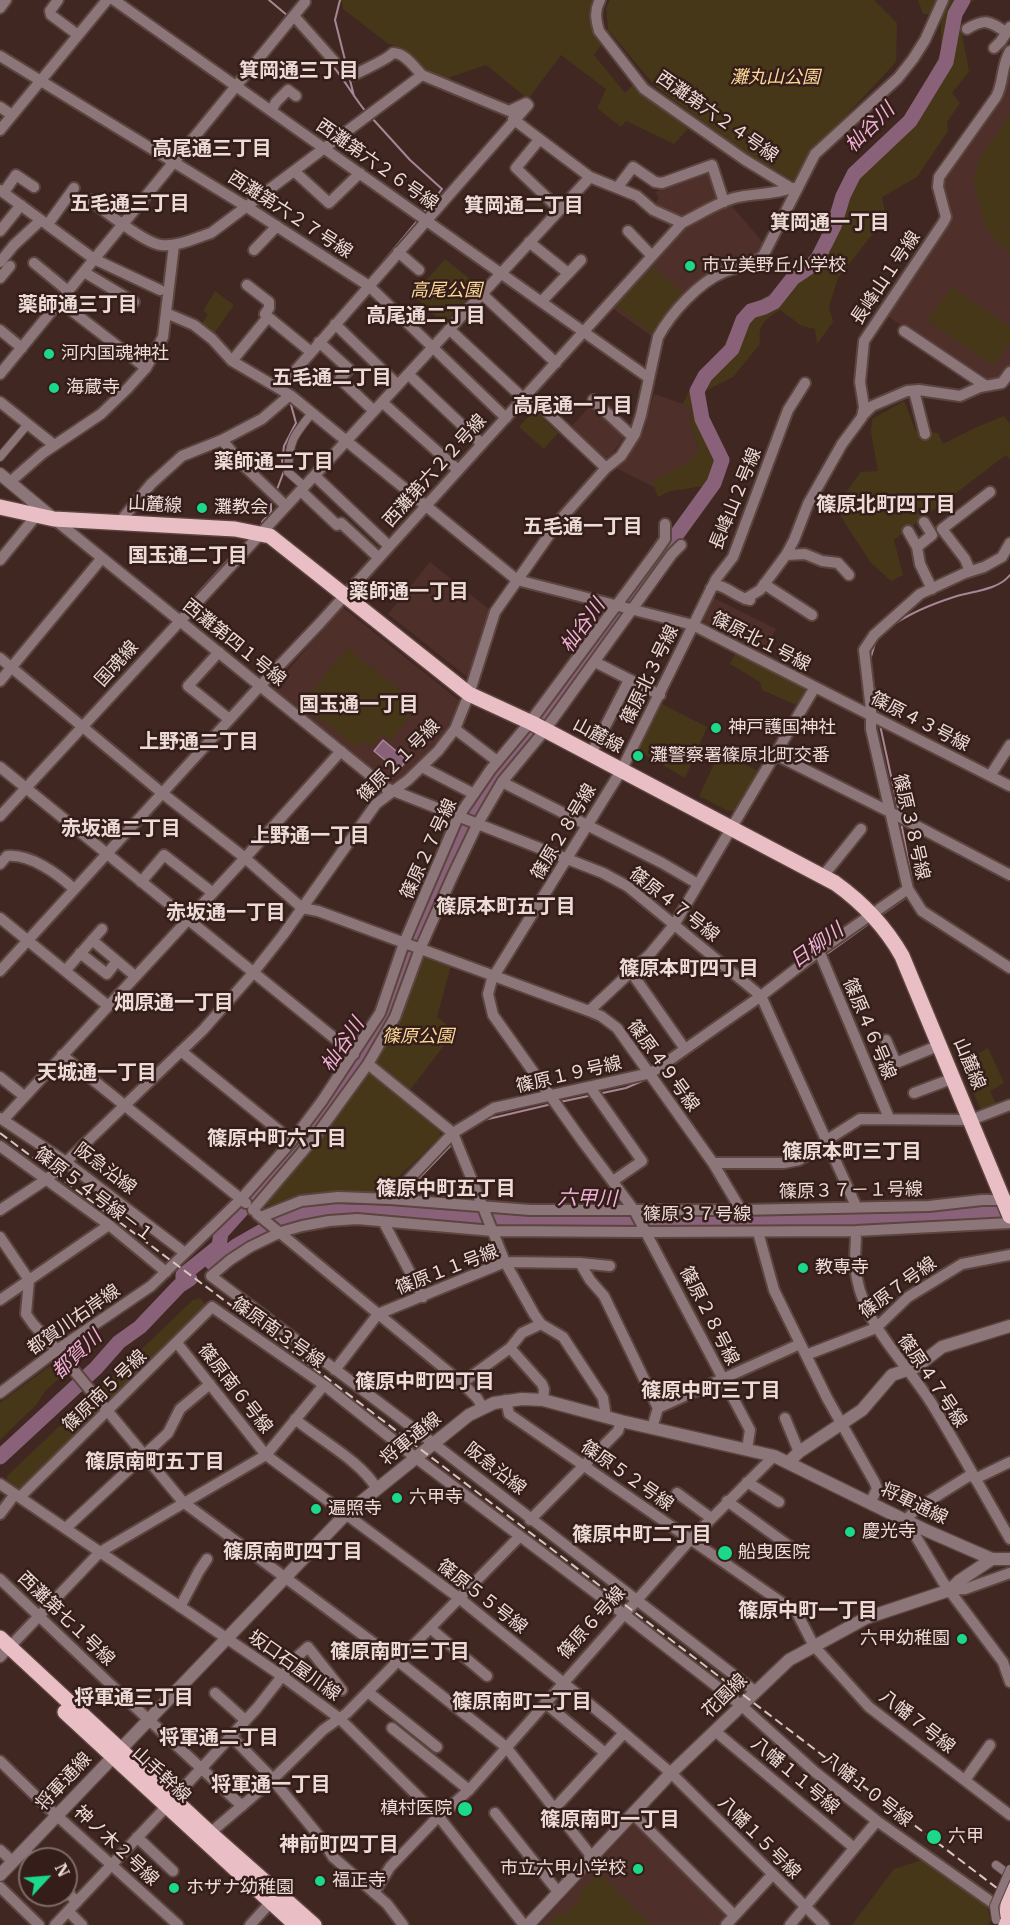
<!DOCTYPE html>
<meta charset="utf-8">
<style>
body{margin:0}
#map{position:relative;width:1010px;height:1925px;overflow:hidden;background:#402722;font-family:"IBM Plex Serif",serif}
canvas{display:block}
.north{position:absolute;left:18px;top:1847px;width:60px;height:60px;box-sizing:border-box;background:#351e19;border:2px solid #7e6a65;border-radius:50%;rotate:64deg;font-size:16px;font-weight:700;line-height:24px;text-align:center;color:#ecdbd7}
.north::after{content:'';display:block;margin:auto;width:21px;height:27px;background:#1bd988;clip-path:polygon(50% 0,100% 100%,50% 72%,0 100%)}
</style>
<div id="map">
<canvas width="1010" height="1925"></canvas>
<div class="north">N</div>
</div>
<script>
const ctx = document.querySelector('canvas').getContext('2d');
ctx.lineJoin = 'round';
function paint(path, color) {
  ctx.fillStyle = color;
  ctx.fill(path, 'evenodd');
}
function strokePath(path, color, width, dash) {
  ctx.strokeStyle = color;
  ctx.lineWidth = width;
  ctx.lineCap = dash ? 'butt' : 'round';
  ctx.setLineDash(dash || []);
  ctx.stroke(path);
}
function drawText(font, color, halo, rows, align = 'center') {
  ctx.font = font + ' "IBM Plex Serif","Noto Sans JP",serif';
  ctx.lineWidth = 5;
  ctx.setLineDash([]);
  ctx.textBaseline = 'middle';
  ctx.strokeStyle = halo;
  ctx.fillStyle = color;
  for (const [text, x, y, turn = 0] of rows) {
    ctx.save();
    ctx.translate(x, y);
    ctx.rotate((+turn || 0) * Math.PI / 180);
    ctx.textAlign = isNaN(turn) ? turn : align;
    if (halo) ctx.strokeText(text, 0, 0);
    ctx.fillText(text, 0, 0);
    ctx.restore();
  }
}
paint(new Path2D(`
 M1008,76h2v291l-9,13 -12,3 -103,-68 64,-97 -8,-29 1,-13 61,-81z
 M710,169l11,29 -42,20 -26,-12 6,-8 -4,-6z
 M730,204l36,42 -7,9 -58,26 -34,31 -7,10 -7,15 -41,-29 70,-77z
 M654,394l38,13 -2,15 9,28 -11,22 -32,16 -40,-20 12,-13 16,-25z
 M593,403l33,31 -19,27 -36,-34z
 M430,562l61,49 -20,64 -5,1 -78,-62z
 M714,598l62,31 -12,23 -59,-29 -2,-4z
 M341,606l120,96 -3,10 -20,30 -45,44 -120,-97z
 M634,1823h5l92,93 -8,9h-184z`), '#4e2f29');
paint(new Path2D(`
 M339,0h255l-5,11 13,33 -8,11 31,38 8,-8 55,44 -14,15 -48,-23 -5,6 -24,-19 9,-19 -45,-34 -33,44 -42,-34 -41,14 -23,-11 -21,-20 -14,-5 -44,-34 -1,-7z
 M610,0h264l23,23 -1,39 -79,85 -19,33 -3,2 -55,-33 -84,-62 -48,-57 -2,-22z
 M918,0h57l-21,13 8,21 7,38 -17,21 8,10 -13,19 1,9 -31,46 -35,20 4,20 -48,61 -9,29 4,15 -16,22 -2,-15 -13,-3 -22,-16c-16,10 -22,14 -20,34l-27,33 -32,16 -8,8 4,17c15,11 32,29 22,49 -3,7 -10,13 -15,19l-33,5 -13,6 -6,-16 35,-18 12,-13 -9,-28 2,-14 -10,-3 18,-35 21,-19 19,-39 29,-18 13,4 9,-10 -1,-3 35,-52 14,-42 8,-14 56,-54 20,-36 18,-35v-38h-18z
 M1009,117h1v136l-13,-11 -12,-17 -12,-45 6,-20z
 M445,259l35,28 -37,37 -30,-29z
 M654,267l30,28 -18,17 -13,22 -37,-28z
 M952,287l58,40v15l-16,24 -67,-46z
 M215,291l19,14 -21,30 -12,-9 7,-12 -5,-3z
 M904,401l12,30 22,2 5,11 36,-18 25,-10 6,8v36l-4,-5 -112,85 9,35 -12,6 -21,-19 -32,-50 2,-12 21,-28 17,-1 -7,-39 1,-13z
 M534,410l24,23 -14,16 -25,-22z
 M347,648l72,57 -29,36 -8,-7 -10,13 -7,-6 -4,5 -2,-2 -3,3 -54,-43z
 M736,652l68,33 1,6 -9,14 -34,-15 -2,-8 -30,-18z
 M660,703l47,24 -22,51 -48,-28z
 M734,759l24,12 -23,39 -7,1 -29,-15 16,-34 16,2z
 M424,956l27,10 -14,51 18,14 -45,59 -35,-27v-4l45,-101z
 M988,1048l16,35 -14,8 7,15 -4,2 -12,2 -21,-47z
 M369,1073l71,59v5l-59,57 -45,-2 -28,3 -42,11 -2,-2 101,-129z
 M200,1298l6,8 -94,94h-5l-6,-7v-5l92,-88z
 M55,1362l9,12 -19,17 -8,13 -37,36v-37z
 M84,1403l7,1 4,7 1,6 -72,69 -6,2 -11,-6v-6z
 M925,1859l61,44 5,18 -3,4h-136l42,-56z
 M599,1873l52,52h-105l14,-13 4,4 17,-17 -4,-4z`), '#463718');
const water = new Path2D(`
 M383,740l24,20 -9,11 -24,-20z`);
paint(water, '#89627a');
strokePath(water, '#a78696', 1.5);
strokePath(new Path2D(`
 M269,0l19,16
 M340,0l-5,20 19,76
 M332,65c13,15 22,33 35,48
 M371,117l39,43 32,29 -19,24
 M383,262l35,-42
 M276,492l8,-21 -2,-10 2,-15 12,-23 -6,-22
 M262,522l9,-10v-8
 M197,594l42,-46
 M893,625c19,-13 39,-21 61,-28 19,-6 44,-7 56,-22
 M870,660l6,-20
 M871,666l7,47
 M880,725l19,88
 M901,822l13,70
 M880,916l27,-19
 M824,956l46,-33
 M799,973l20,-14
 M655,1076l8,-4 42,-30
 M598,1094l28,-6 21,-9
 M560,1102l33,-7
 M484,1120l68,-16
 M402,1196l52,-54
 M385,1213l11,-11`), '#a78696', 2);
strokePath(new Path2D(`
 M212,1263l24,-17 49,-28 38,-7 131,4 24,3 97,3 340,-2 95,-9
 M183,1283v-8l36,-29 2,-13 68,-76 79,-108 15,-26 32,-87 28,-67 30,-58 30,-43 27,-33 61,-82 123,-170 8,-23 -20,-41 -5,-28 8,-15 27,-27 11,-29 8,-9 13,-4 10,-5 19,-24 18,-12 7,-8 16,-32 9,-30 11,-22 56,-53 36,-59 9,-48 8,-14
 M0,1457l96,-89 23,-26 21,-15 39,-41 11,-7`), '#89627a', 15);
const pedestrian = new Path2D(`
 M0,457l28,-33
 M305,487l-17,-15c1,-31 5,-36 24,-59
 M996,1865l12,9`);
const minor = new Path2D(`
 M58,0l-8,11 1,4 27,20
 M114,0l535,378
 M600,0c-6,11 -4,20 -1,31l45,58 101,71 46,28h5
 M0,8l6,-8
 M294,16l40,45
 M967,29c18,-11 22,-8 39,3
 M994,48l7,-7 9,-14
 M0,56l247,151 122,79 137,132
 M354,75c12,-7 31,-14 39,-22 12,0 21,14 29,22
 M0,107l12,8
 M271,111l5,-9 12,-12 8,6
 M513,119l77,58 47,19 16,14 29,13
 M0,130l107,-130
 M539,140l-23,28 44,42
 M294,171l35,32 31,-30
 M617,188l16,-21 22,15 7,1 50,-18 12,37
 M0,190l94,69 66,31
 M4,192l12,-17 18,12
 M90,200c15,11 54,43 71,45 17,2 34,-7 50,-12l211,-158
 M48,224l26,-36
 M0,231l21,-26
 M628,231l24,25
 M529,242l39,31
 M254,250l23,-24
 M398,252l21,18
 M0,262l14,-17 27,-25
 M34,263l34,28
 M84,272l50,30
 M0,278l10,-12
 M482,294l74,69
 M59,301l87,67
 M542,301l39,-41
 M166,313l28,12 18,14 20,22 58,34 227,185 176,45 317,161
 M268,317l43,35
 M335,324l63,61
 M449,329l75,70
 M0,330l22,18
 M904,331l82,55
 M319,342l30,27 -9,10 34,32
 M232,361l36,-44 -3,-3 4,-6v-6l-22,-17
 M0,374l305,-372
 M408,374l74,70
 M280,388l248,-283 -2,-2 -17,8 -87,-36
 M914,391l11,43
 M528,394l78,74
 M593,400l40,37
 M0,402l54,43
 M382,402l76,68
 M862,416l10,-10 35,-15 12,-1 41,6 20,-9 22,-4 8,-11
 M222,440l40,-21 28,-24
 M315,476l74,70
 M10,482l33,-29 58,-39 26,-25 19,-21 17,-31 11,-92
 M301,491l36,34 4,-2 38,35
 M54,519l332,269 217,85 24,13 134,110 95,210
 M924,522l8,13 -15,12 3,17 12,25
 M119,523l32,-39 31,-28 40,-16 19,23 45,43
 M908,531l9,16
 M1010,543l-8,14 -18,10 -19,6 -45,21 -46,41 -10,15 7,60v19l37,160 14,22 88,57
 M786,555l19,-1 17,7 16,2 11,12
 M0,560l36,-44
 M970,571l-5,-12 -23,-30 48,-37
 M764,584l48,31
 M711,588l4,-3c13,1 20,12 35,15
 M745,599l15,-9 26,-35 8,-15 14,-36 34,-60 20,-27 2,-10 -4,-25 4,-41 79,-118 3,-6 -8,-30 1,-10 57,-80c8,-14 5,-31 14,-46
 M219,652l-31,34 41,33
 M0,658l162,135 83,65 57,50 16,3 271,100 12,5 16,12 96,135 28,47
 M595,662l65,33
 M0,681l102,-123
 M455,729l42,32
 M591,754l38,-74
 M774,754l118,59 118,62
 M0,767l354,287
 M422,767l52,27
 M990,776l20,-31
 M502,782l160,81 36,21
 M0,816l590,-639
 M0,864l7,-8c24,-2 51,18 67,33
 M823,876l38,-47
 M141,882l23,-27 49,38
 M0,918l107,87
 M92,940l43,36
 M819,951l70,167
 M80,953l27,21 10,-13
 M0,971l260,-285 60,-63 362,-400c17,-8 34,-20 52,-25 19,-5 39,-3 57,-10
 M65,971l37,-42
 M631,972l54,77
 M589,1011l61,-57 24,-29 141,-238
 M886,1040l10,23 44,-18
 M181,1051l111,90
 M62,1055l184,148
 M368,1064l85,69 52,129 29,52 7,10 22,13 40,61 3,19
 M0,1077l24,19
 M590,1087l52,74 -29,20
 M914,1093l40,-15
 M0,1118l66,44 119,91
 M3,1120l242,-262 96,-107
 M0,1146l109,79 57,47
 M713,1163h71l15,-3 14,-8 14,-12 33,-21 111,1 39,-15
 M390,1199l63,-66 41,-25 157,-35 110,-77 58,-45 89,-62
 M0,1210l47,-31 19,-17 137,-132 50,-57 30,-38 93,-131 32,-24 30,-29 17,-22 14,-35 26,-82 64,-91 47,-53 15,-12 14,-22 6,-19 17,-78c13,-24 41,-55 66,-65 14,-5 27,-7 39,-16l52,-102 83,-76 15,-19 12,-19 18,-40
 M253,1210l62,-73 53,-73 27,-47 25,-68 33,-74 24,-50 25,-43 43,-52 127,-176 9,-9
 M257,1214l205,169 15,15 6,10
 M261,1217l40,-16 37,-4 52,2 140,11h211l188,-4 53,-6h28
 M384,1223l39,74
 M856,1231c0,11 -1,22 -1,32 3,60 52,98 80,146 26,43 50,87 75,130
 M758,1232l16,58 53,108 48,85 2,6 -7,14
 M0,1237l29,43 -3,34 7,10 24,26 126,152 215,159 108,86 86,110
 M580,1263l30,3
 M0,1300l109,-75
 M177,1343l89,112 193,143 150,122 62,53 153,152
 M510,1348l32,36 2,5 -1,11
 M806,1355l70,-27 32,-31 54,-33 48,-9
 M335,1370l43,-56 127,-52 75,1 10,17 14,16 54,112
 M462,1383l48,-35 12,-15 19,-9
 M0,1393l57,-43 94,-64 90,-87 51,-58 30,-40 58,-88 24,-70 54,-126 33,-48 39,-47 126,-170 9,-13v-15
 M506,1400l3,14 288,199 17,33 55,61 141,108
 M658,1408l142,-64
 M785,1418l14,34
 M295,1419c25,21 66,42 82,70
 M652,1428l6,-20
 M747,1449l3,-19 -116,-220 -51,-68 -90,-127 -5,-21 4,-15 129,-208 95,-192 17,-22 55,-147 17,-27
 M972,1474l-56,35 -10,11 37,62 60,80 7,20
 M975,1479l35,-17
 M747,1482l32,20
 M0,1484l282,192 57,42 100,99 85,108
 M677,1493l34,25
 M20,1497l192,-190 112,78 92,73 209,157 117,91 73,66 62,49 130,92
 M727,1501l69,50
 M0,1514l15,-20
 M530,1520l88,-89 3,-10
 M66,1528l102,-95 12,-24 30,-25
 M0,1579l109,104 133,123
 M950,1590l15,-1 45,-16
 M180,1607l19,-36 8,-12
 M430,1628l57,48
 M0,1657l100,-105 166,-97 58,-70
 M368,1692l69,55
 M756,1692l-327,-252 -218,-164 19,-16 20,-13 31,-15 21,-6 27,-5 28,-2 136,12 153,1 210,-1 154,-8
 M215,1693l30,27
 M545,1703l60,50
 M392,1728l77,62
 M715,1731l138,116
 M230,1735l39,40 54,66 10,16 54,47 16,21
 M0,1761l44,43 134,121
 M965,1780l25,-35
 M174,1798l83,-90 41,-52 10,-9 34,43
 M554,1809l70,-76
 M495,1813l64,80
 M633,1814l101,101
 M210,1833l61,-52 52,-51 24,-17 173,-177
 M137,1837l36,34
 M0,1850l12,11
 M24,1850l9,9
 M0,1887l39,38
 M66,1891l11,11
 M374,1893l16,-26 44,-46 35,-31 221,-250 84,-84
 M68,1911l14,14
 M55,1925l112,-119
 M250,1925l21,-23
 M726,1925l46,-50
 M790,1925l87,-104`);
const tertiary = new Path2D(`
 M0,474l54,45
 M788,1463l11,-11 63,-42 30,-35 24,-8 26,-20 68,-21
 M0,1875l346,-361 123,-99 25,-12 28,-4 21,1 78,21 153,35 149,73 48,21 21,9h18
 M528,1925l143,-152 118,-113 77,-42 84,-28 9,-9 33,-22`);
const primary = new Path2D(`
 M0,507l54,12 181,10 35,7 199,158 63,29 303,160c28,20 50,43 67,73l108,260
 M0,1638l210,195 104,92
 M65,1712l231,213
 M1006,1925l4,-39`);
strokePath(pedestrian, '#5c443f', 10);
strokePath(minor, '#5c443f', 14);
strokePath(tertiary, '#5c443f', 15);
strokePath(primary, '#5c443f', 18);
strokePath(pedestrian, '#8c767a', 8);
strokePath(minor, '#8c767a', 10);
strokePath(tertiary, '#8c767a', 12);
strokePath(primary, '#eabec5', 15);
strokePath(new Path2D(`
 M0,1133l260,194 750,571`), '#d7c5c1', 2, [9, 4.5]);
const pedestrianBridge = new Path2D(`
 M996,1920l-2,-14 16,-37`);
strokePath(pedestrianBridge, '#5c443f', 10, []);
strokePath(pedestrianBridge, '#8c767a', 8);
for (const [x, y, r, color] of [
 [690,266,6,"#1bd988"],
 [49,354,6,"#1bd988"],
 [54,388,6,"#1bd988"],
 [202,508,6,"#1bd988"],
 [716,728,6,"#1bd988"],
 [638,756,6,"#1bd988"],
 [803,1268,6,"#1bd988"],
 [397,1498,6,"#1bd988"],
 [316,1509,6,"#1bd988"],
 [850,1532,6,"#1bd988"],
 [725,1553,8,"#1bd988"],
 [962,1639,6,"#1bd988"],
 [465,1809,8,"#1bd988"],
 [934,1837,8,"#1bd988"],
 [638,1869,6,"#1bd988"],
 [320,1881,6,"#1bd988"],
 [174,1888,6,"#1bd988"]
]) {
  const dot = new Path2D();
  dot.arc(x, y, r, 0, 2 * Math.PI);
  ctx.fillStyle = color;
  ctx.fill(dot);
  strokePath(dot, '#351e19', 2);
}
drawText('italic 18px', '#fcd898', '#351e19', [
 ["灘丸山公園",775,78],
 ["高尾公園",446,291],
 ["篠原公園",418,1037]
]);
drawText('18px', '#ecdbd7', '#351e19', [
 ["西灘第六２４号線",717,117,35],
 ["西灘第六２６号線",377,165,35],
 ["西灘第六２７号線",290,215,33],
 ["長峰山１号線",886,278,-56],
 ["西灘第六２２号線",435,471,-48],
 ["長峰山２号線",736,499,-68],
 ["山麓線",155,505,3],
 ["篠原北１号線",761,642,27],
 ["西灘第四１号線",234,643,39],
 ["国魂線",117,664,-48],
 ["篠原北３号線",650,675,-64],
 ["篠原４３号線",920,722,27],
 ["山麓線",598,736,28],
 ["篠原２１号線",399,761,-45],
 ["篠原３８号線",911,827,77],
 ["篠原２８号線",564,832,-59],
 ["篠原２７号線",429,849,-65],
 ["篠原４７号線",674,905,38],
 ["篠原４６号線",869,1029,67],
 ["山麓線",969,1064,67],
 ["篠原４９号線",663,1066,54],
 ["篠原１９号線",569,1075,-13],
 ["阪急沿線",105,1169,37],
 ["篠原３７－１号線",851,1191,-1],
 ["篠原５４号線－１",94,1195,37],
 ["篠原３７号線",697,1215],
 ["篠原１１号線",447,1270,-21],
 ["篠原７号線",898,1288,-36],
 ["篠原２８号線",709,1316,63],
 ["都賀川右岸線",74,1320,-35],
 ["篠原南３号線",278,1333,35],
 ["篠原４７号線",932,1381,56],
 ["篠原南６号線",235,1389,52],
 ["篠原南５号線",105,1391,-44],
 ["将軍通線",411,1439,-39],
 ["阪急沿線",495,1469,38],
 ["篠原５２号線",627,1476,35],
 ["将軍通線",914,1504,26],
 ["篠原５５号線",482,1597,38],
 ["西灘第七１号線",66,1619,44],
 ["篠原６号線",592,1623,-48],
 ["坂口石屋川線",294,1666,35],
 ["花園線",725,1696,-44],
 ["八幡７号線",917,1722,38],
 ["山手幹線",161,1775,43],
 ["八幡１１号線",795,1776,40],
 ["将軍通線",64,1782,-47],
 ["八幡１０号線",867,1790,38],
 ["八幡１５号線",759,1838,45],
 ["神ノ木２号線",116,1846,43]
]);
drawText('18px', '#ecdbd7', '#351e19', [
 ["市立美野丘小学校",702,266],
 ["河内国魂神社",61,354],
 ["海蔵寺",66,388],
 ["灘教会",214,508],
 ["神戸護国神社",728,728],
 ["灘警察署篠原北町交番",650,756],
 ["教専寺",815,1268],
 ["六甲寺",409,1498],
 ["遍照寺",328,1509],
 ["慶光寺",862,1532],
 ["船曳医院",738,1553],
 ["六甲幼稚園",950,1639,"right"],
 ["槙村医院",452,1809,"right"],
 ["六甲",948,1837],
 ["市立六甲小学校",626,1869,"right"],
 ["福正寺",332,1881],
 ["ホザナ幼稚園",186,1888]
], 'left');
drawText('bold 20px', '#ecdbd7', '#351e19', [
 ["箕岡通三丁目",299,71],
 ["高尾通三丁目",212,149],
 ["五毛通三丁目",130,204],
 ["箕岡通二丁目",524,206],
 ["箕岡通一丁目",830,223],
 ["薬師通三丁目",78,305],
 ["高尾通二丁目",426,316],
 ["五毛通二丁目",332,378],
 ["高尾通一丁目",573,406],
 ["薬師通二丁目",274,462],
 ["篠原北町四丁目",886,505],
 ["五毛通一丁目",583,527],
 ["国玉通二丁目",188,556],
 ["薬師通一丁目",409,592],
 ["国玉通一丁目",359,705],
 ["上野通二丁目",199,742],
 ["赤坂通二丁目",121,829],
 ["上野通一丁目",310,836],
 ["篠原本町五丁目",506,907],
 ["赤坂通一丁目",226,913],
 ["篠原本町四丁目",689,969],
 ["畑原通一丁目",174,1003],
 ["天城通一丁目",97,1073],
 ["篠原中町六丁目",277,1139],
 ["篠原本町三丁目",852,1152],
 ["篠原中町五丁目",446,1189],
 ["篠原中町四丁目",425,1382],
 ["篠原中町三丁目",711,1391],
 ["篠原南町五丁目",155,1462],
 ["篠原中町二丁目",642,1535],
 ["篠原南町四丁目",293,1552],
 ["篠原中町一丁目",808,1611],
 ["篠原南町三丁目",400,1652],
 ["将軍通三丁目",134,1698],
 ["篠原南町二丁目",522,1702],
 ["将軍通二丁目",219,1738],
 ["将軍通一丁目",271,1785],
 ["篠原南町一丁目",610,1820],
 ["神前町四丁目",339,1845]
]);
drawText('italic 20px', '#f0b0d8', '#351e19', [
 ["杣谷川",870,128,-45],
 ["杣谷川",583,626,-54],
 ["日柳川",817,946,-36],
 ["杣谷川",343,1045,-56],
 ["六甲川",587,1199,1],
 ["都賀川",77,1355,-44]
]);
</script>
